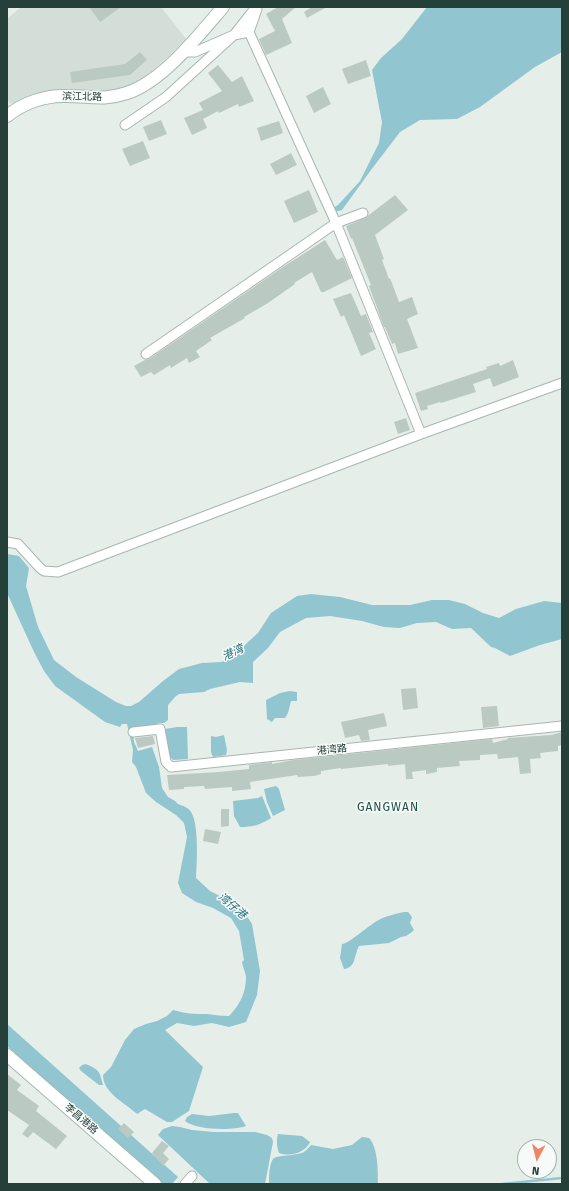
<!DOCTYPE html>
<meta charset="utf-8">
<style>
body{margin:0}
#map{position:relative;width:569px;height:1191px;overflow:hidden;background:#e6eeea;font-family:"Fira Sans",sans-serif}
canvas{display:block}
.frame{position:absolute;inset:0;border:8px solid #253f39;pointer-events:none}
.north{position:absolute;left:517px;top:1139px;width:40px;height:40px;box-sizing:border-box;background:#f6faf8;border:1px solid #a2afac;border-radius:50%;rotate:187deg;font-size:11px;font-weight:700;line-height:16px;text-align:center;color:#253f39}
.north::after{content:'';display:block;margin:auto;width:14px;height:18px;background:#ec8866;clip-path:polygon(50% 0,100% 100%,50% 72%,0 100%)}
</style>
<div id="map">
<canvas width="569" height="1191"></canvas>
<div class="frame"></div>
<div class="north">N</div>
</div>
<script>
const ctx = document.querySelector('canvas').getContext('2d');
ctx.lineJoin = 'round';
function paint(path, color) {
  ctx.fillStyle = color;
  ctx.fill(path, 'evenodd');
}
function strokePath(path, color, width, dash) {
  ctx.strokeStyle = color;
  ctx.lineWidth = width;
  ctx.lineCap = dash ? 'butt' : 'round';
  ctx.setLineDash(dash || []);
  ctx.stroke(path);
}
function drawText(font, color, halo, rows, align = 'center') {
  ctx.font = font + ' "Fira Sans","Noto Sans SC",sans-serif';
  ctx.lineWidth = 3;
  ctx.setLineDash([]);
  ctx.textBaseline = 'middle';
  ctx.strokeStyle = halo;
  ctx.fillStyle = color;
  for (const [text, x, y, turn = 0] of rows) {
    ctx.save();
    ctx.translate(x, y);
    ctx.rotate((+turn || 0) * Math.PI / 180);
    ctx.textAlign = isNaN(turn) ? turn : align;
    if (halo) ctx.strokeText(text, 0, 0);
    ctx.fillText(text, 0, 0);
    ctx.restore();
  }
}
paint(new Path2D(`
 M21,7h140l26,33 -53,46 -26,7h-54l-43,11 -4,-5v-80z`), '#d4ded9');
paint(new Path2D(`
 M427,7h135v45l-27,15 -55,40 -23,12 -37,1 -20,12 -29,38 -29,40 -8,2 -1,-4 5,-3 22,-24 19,-38 3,-21 -10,-52 9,-12 21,-19z
 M7,554l12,2 10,12 -3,18 12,41 16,33 22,17 40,25 10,4h5l8,-4 24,-21 16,-12 23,-6 19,-1 12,-4 15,-16 10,-9 13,-20 26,-17 14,-2 29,3 32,8h38l22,-5h17l16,4 18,9 16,5 17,-9 28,-8 18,2v36l-22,6 -30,11 -15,-8 -4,-1 -20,-19 -19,1 -16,-7 -19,1 -17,5 -16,-1 -22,-6 -32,-5 -24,2 -26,14 -12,16 -15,14v21l-13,-1 -30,7 -6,3 -25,2 -4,3 -7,8v15l-4,3h-5l-26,9 1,10 4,9 14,-4 7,20 3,21 6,9 7,4 3,3c5,2 10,3 13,8 8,11 6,51 5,66l14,13 31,16 11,17 8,47 -3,24 -11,27 -17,5 -17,-4 -18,3 -17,-3 -12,7 38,37 -14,44 -17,11h-5l-22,-13 -8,5c-12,-11 -34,-21 -34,-39l8,-8 14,-27 9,-11 12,-5 11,-3 10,-5 6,-6c14,4 20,4 34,4 8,1 15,2 22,2 10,-10 17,-23 17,-38 0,-5 -3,-10 -4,-16l2,-2 -5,-29 -8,-13 -18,-10 -17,-6 -14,-9 -4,-10 9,-46 -3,-14 -8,-8 -20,-13 -10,-9 -10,-26 -4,-5 1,-12 -6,-26h-5l-2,3 -15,-5 -50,-36 -11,-15 -10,-19 -27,-59z
 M290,691l7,1v9h-6l-3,12 -3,5h-10l-3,4 -5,-3 -1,-19 14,-7z
 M177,727h10l1,32 -15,1 -5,-6 -3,-25z
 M224,735l3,15 -1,5 -13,2 -2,-5v-16l5,1z
 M276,786l3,3 6,21 -12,6 -6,-14 -3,-13z
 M262,796l9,22c-11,7 -18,9 -31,9l-6,-11 -1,-15 25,-3z
 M404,912h4l4,5 -2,6 4,7 -2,2 -6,4 -5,1 -12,6 -30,3c-5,9 -3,22 -15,23l-4,-11 2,-14c8,-1 26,-18 35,-23 8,-5 18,-7 27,-9z
 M7,1024l171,153 -6,7h-10l-155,-138z
 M86,1064c15,7 13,7 17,21h-4l-18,-14 -2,-3 3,-3z
 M234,1113h4l8,13c-14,5 -50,4 -61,-5l2,-4 5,-3 17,2z
 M172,1126l8,1 12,3 22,2h41l12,3 5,3 1,4 -8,42h-55l-52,-49 5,-6z
 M278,1134l24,2 8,6c-5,11 -20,15 -31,11 -2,-6 -3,-13 -1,-19z
 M362,1137l7,1c9,9 9,33 9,46h-109c0,-7 0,-19 4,-25 2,-4 24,-3 31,-7 3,-2 5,-5 7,-7l22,4 19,-4z`), '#91c5d0');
strokePath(new Path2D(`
 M502,1184l60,-6`), '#91c5d0', 2.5);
paint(new Path2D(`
 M89,7h32l-21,15z
 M278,7h18l-14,12 10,24 -26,12 -7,-16 16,-8 -9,-17z
 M312,7h15l-20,11 -3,-6z
 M140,52l7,8 -17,15 -58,8 -2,-11 55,-8z
 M366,60l5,16 -23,8 -6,-15z
 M218,65l14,17 10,-6 12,25 -15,6 -1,-3 -19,9 -1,-2 -15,8 4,9 -15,7 -8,-17 19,-8 -4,-7 23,-12 -14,-18z
 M323,87l8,17 -17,9 -8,-17z
 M161,120l6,14 -18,7 -6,-14z
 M279,121l4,12 -22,8 -4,-13z
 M143,141l7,17 -20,8 -8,-17z
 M291,153l6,12 -21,10 -6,-11z
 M309,190l9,22 -24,11 -10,-22z
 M395,195l13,15 -33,25 9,24 -2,1 7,19 1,-1 9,24 13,-5 6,17 -11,5 11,29 -20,6 -3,-11 -3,1 -7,-17h-1l-15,-41 2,-1 -19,-47 -1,1 -5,-13 19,-8z
 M325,240l12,20 6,-3 9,21 -28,14h-3l-9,-20 -18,11 1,1 -27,19 -24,14 1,1 -35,20 2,2 -16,11 4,6 -11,6 -2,-5 -16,10 -1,-3 -16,10 -3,-3 -10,5 -7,-11 11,-6 4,-1 134,-92z
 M351,293l10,23 5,-2 7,18 -4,1 7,16 -15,7 -17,-41 -3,2 -8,-18z
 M513,360l6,17 -26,10 -3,-9 -17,6 3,8 -35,11 -1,-1 -13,4 1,3 -7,2 -6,-18 72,-24 -1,-2 13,-4 1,3z
 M406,418l4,12 -12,4 -4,-12z
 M416,688l2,20 -15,2 -2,-21z
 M497,706l2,20 -16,2 -2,-21z
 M384,713l3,13 -19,4 2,10 -9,1 -2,-6 -14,3 -4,-16z
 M562,732v13l-4,1v5l-18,2 1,5 -11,1 1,14 -11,1 -2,-17 -20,2 -1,-5 -17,1v5l-21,1 1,5 -23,2v4l-11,2v-4l-14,2 1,7h-7l-1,-15 -17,2v-2l-47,5v-1l-20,3v3l-7,2 -16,1 -1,-2 -47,7 1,7 -19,2v-4l-27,2 -1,-3 -20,1v2l-15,1 -2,-15 52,-3 30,-3v-4l23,-3v2l21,-4 199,-21 1,4 15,-4v-1l43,-3z
 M153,736l2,8 -17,4 -3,-10z
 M221,809h8v17l-8,1z
 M205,829l16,3 -3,12 -15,-3z
 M7,1074l14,11 -4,5 22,16 -3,5 31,25 -11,13 -23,-17 -5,6 -6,-4 7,-9 -22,-15z
 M124,1123l10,9 -6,6 -10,-9z
 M162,1141l7,5 -6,7 6,6 -6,7 -11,-13z`), '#bbc9c3');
const street = new Path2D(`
 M249,32l8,-23
 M183,52h12l39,-17 15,-3 87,191 85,211
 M125,125l41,-28 68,-62 22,-28
 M146,354l190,-131 27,-10
 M7,542l11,2 22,24 4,3 14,1 363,-138 141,-51
 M133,732l27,-3 6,33 5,5 391,-41
 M185,1184l7,-8`);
const secondary = new Path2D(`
 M7,116c16,-13 39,-21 59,-20 24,0 37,5 61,-3 35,-11 72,-58 96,-86
 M7,1055l148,129`);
strokePath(street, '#a8b6b1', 11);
strokePath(secondary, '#a4b9b2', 14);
strokePath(street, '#fff', 9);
strokePath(secondary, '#fff', 12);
drawText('10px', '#253f39', '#f6faf8', [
 ["滨江北路",82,97,1],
 ["港湾路",332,750,-6],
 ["李昌港路",81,1119,41]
]);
drawText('italic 11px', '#216979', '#f6faf8', [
 ["港湾",233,653,-25],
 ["湾仔港",232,906,40]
]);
ctx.letterSpacing = '1px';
drawText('12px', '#215146', '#f6faf8', [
 ["GANGWAN",388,808]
]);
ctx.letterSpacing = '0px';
</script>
